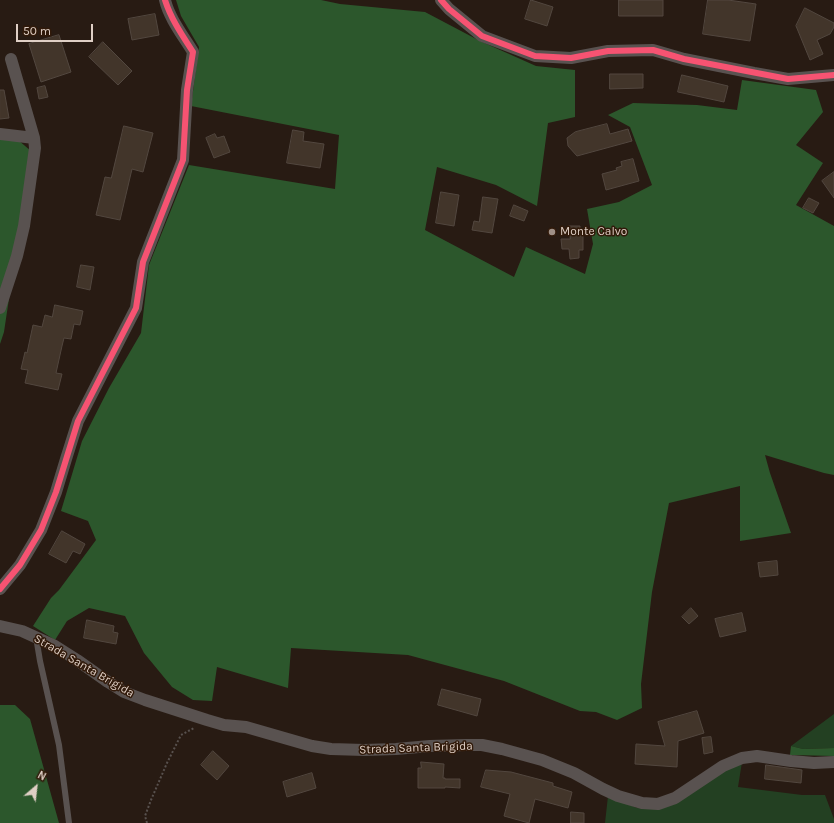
<!DOCTYPE html>
<style>
body{margin:0}
#map{position:relative;width:834px;height:823px;overflow:hidden;background:#281b13;font-family:Karla,sans-serif}
canvas{display:block}
.north{position:absolute;left:16px;top:767px;width:40px;height:40px;-webkit-text-stroke:3px #311a0a;paint-order:stroke;rotate:28deg;font-size:11px;font-weight:700;line-height:16px;text-align:center;color:#dfcfc5}
.north::after{content:'';display:block;margin:auto;width:14px;height:18px;background:#dfcfc5;clip-path:polygon(50% 0,100% 100%,50% 72%,0 100%)}
.scale{position:absolute;left:16px;top:24px;width:77px;height:18px;box-sizing:border-box;border:2px solid #dfcfc5;border-top:0;padding-left:5px;font-size:12px;line-height:14px;white-space:nowrap;color:#dfcfc5;-webkit-text-stroke:3px #311a0a;paint-order:stroke}
</style>
<div id="map">
<canvas width="834" height="823"></canvas>
<div class="north">N</div>
<div class="scale">50 m</div>
</div>
<script>
const ctx = document.querySelector('canvas').getContext('2d');
ctx.lineJoin = 'round';
function paint(path, color) {
  ctx.fillStyle = color;
  ctx.fill(path, 'evenodd');
}
function strokePath(path, color, width, dash) {
  ctx.strokeStyle = color;
  ctx.lineWidth = width;
  ctx.lineCap = dash ? 'butt' : 'round';
  ctx.setLineDash(dash || []);
  ctx.stroke(path);
}
function drawText(font, color, halo, rows, align = 'center') {
  ctx.font = font + ' Karla,sans-serif';
  ctx.lineWidth = 3;
  ctx.setLineDash([]);
  ctx.textBaseline = 'middle';
  ctx.strokeStyle = halo;
  ctx.fillStyle = color;
  for (const [text, x, y, turn = 0] of rows) {
    ctx.save();
    ctx.translate(x, y);
    ctx.rotate((+turn || 0) * Math.PI / 180);
    ctx.textAlign = isNaN(turn) ? turn : align;
    if (halo) ctx.strokeText(text, 0, 0);
    ctx.fillText(text, 0, 0);
    ctx.restore();
  }
}
paint(new Path2D(`
 M834,714v34l-31,1 -12,-3z
 M742,762l-4,25 64,8h23l9,24v4h-229l3,-27 29,12 23,1 65,-41z`), '#234022');
paint(new Path2D(`
 M176,0h145l19,4 85,8 55,29 56,25 39,4v47l-27,6 -11,83 -41,-21 -59,-18 -12,63 89,47 12,-30 59,27 8,-30 -6,-35 32,-7 33,-17 -22,-58 -22,-12 25,-12 64,2 40,5 5,-30 74,10 7,22 -27,33 27,18 -27,42 38,21v249l-10,-2 -59,-18 5,18 21,60 -51,8v-55l-71,17 -17,89 -11,92 1,24 -25,12 -21,-8 -16,-1 -76,-30 -96,-26 -117,-7 -3,40 -71,-21 -5,34 -19,-1 -21,-13 -28,-34 -19,-37 -36,-8 -22,13 -12,19 -22,-14 18,-28 8,-8 37,-50 -8,-19 -27,-10 21,-70 27,-53 32,-55 8,-68 40,-100 146,24 4,-54 -148,-29 8,-59 -18,-31z
 M0,137l18,3 13,11 -27,181 -4,12z
 M0,705h15l15,14 29,104h-59z
 M791,746l12,3 31,-1v8l-44,-1z`), '#2c572c');
const building = new Path2D(`
 M531,0l22,7 -6,19 -22,-7z
 M619,0h44v16h-44z
 M708,0h20l28,4 -6,37 -47,-7z
 M805,8l29,15v4l-4,7 -13,6 6,14 -13,6 -14,-34z
 M155,14l4,21 -27,5 -4,-21z
 M59,35l12,37 -30,10 -12,-38z
 M103,42l29,29 -14,14 -29,-28z
 M610,74h33v14l-33,1z
 M682,75l46,11 -4,16 -46,-10z
 M45,86l3,11 -9,2 -2,-11z
 M0,90h4l5,28 -9,1z
 M607,124l3,10 18,-5 4,12 -55,15 -9,-10 -1,-8 8,-6z
 M124,126l29,7 -10,39 -11,-3 -12,51 -24,-5 9,-38 6,1z
 M293,130l11,2 -1,9 21,3 -4,24 -33,-5z
 M215,134l2,4 7,-2 6,16 -16,6 -8,-20z
 M633,159l6,22 -33,9 -4,-16 15,-4 -1,-2 6,-2 -1,-4z
 M834,172v26l-12,-17z
 M441,192l18,3 -5,31 -18,-3z
 M483,197l15,2 -6,34 -20,-3 2,-9 5,1z
 M809,198l10,5 -6,10 -10,-5z
 M514,205l14,6 -4,10 -14,-5z
 M569,226h11v10h3v14h-4v8l-9,1 -1,-10h-7l-1,-10h9z
 M81,265l13,2 -4,23 -13,-3z
 M55,305l28,6 -3,14 -6,-1 -3,15 -7,-1 -2,8 -6,27 6,1 -4,16 -33,-7 3,-13 -7,-1 4,-17 2,1 6,-28 9,2 3,-12 7,2z
 M62,531l23,13 -5,10 -7,-3 -7,12 -17,-9z
 M777,561l1,14 -18,2 -2,-14z
 M691,608l7,8 -9,8 -7,-7z
 M742,613l4,18 -26,6 -5,-18z
 M87,620l27,6 -1,6 5,1 -2,11 -32,-6z
 M442,689l39,10 -4,17 -39,-11z
 M697,711l7,22 -26,8 -1,26 -42,-3 1,-20 29,2 -7,-24z
 M711,737l2,15 -9,2 -2,-16z
 M213,751l16,15 -12,14 -16,-15z
 M421,762l23,2 -1,14h2v1h15v9l-15,-1v1h-27v-20h3z
 M766,765l36,5 -1,13 -36,-4z
 M486,770l25,2 42,11v3l19,6 -4,16 -33,-9 -6,24 -25,-7 6,-22 -29,-7z
 M312,773l4,15 -29,9 -4,-15z
 M571,812l13,1v10h-13z`);
paint(building, '#42352a');
strokePath(building, '#52473f', 1);
strokePath(new Path2D(`
 M147,823l-2,-7 6,-16 16,-37 14,-28 13,-7`), '#58514e', 2, [2, 2]);
strokePath(new Path2D(`
 M36,637l4,24 19,84 10,78`), '#595250', 6);
strokePath(new Path2D(`
 M441,0l8,9 33,27 53,20 36,2 37,-7 45,-1 31,9 70,14 34,6 46,-4
 M0,134l34,4
 M0,308l17,-52 7,-30 11,-78 -1,-10 -23,-79
 M0,589l20,-24 21,-35 15,-38 10,-33 12,-38 58,-113 7,-46 40,-102 4,-70 6,-38c-9,-15 -24,-34 -28,-52
 M0,626l22,5 33,15 22,14 31,22 16,10 21,8 62,20 17,5 22,2 66,19 19,3 33,1 32,-1 34,-3 36,-1h16l20,4 40,11 32,13 29,16 15,7 24,7 16,1 17,-6 48,-32 19,-8 15,-2 34,5 23,2 20,-1`), '#595250', 12);
strokePath(new Path2D(`
 M441,0l8,9 33,27 53,20 36,2 37,-7 45,-1 31,9 104,20 46,-4
 M0,589l20,-24 21,-35 15,-38 22,-71 58,-113 7,-46 40,-102 4,-70 6,-38c-11,-17 -22,-33 -28,-52`), '#f65372', 6);
for (const [x, y, r, color] of [
 [552,232,4,"#9f9087"]
]) {
  const dot = new Path2D();
  dot.arc(x, y, r, 0, 2 * Math.PI);
  ctx.fillStyle = color;
  ctx.fill(dot);
  strokePath(dot, '#311a0a', 1.5);
}
drawText('12px', '#dfcfc5', '#311a0a', [
 ["Monte Calvo",560,232]
], 'left');
drawText('12px', '#dfcfc5', '#311a0a', [
 ["Strada Santa Brigida",84,666,30],
 ["Strada Santa Brigida",416,748,-2]
]);
</script>
